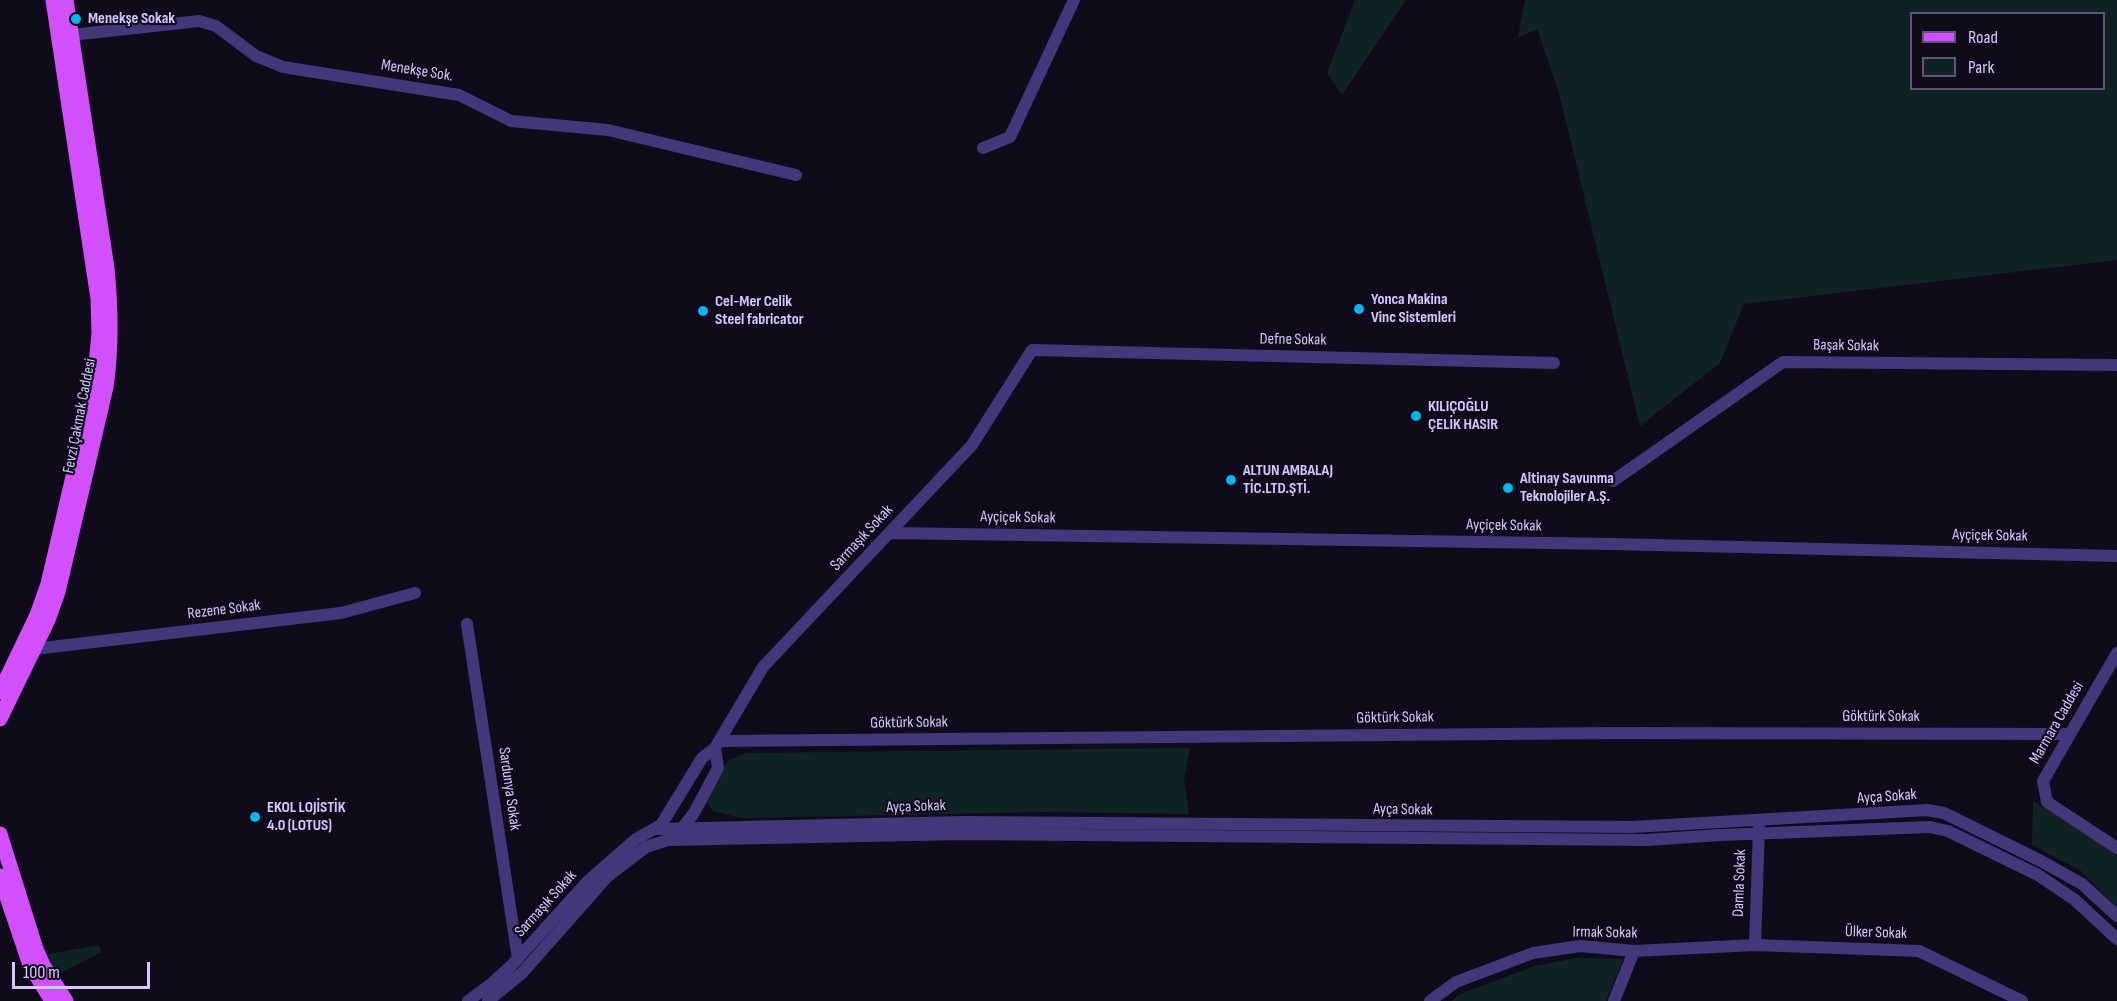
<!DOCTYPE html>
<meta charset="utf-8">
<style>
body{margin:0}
#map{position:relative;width:2117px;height:1001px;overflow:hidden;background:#100b1b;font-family:"Sofia Sans Condensed",sans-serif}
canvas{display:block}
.legend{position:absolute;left:1910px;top:12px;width:195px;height:78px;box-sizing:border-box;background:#100b1b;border:2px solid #5e5676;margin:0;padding:8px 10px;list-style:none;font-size:18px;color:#d4c7fe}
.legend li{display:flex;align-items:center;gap:12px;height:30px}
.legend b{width:30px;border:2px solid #5e5676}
.scale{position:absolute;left:12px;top:962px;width:138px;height:27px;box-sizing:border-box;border:3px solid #d4c7fe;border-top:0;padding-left:8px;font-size:18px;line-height:21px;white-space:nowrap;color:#d4c7fe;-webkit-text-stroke:4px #100b1b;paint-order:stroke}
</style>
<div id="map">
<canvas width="2117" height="1001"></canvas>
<ul class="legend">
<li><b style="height:8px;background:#d250fb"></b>Road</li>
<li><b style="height:16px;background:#0f2325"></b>Park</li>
</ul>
<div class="scale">100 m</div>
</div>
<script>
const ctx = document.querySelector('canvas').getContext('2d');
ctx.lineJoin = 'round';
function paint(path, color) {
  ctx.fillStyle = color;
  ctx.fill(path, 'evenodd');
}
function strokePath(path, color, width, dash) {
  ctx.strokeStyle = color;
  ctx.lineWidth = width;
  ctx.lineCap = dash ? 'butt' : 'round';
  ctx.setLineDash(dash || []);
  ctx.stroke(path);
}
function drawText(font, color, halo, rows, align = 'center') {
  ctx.font = font + ' "Sofia Sans Condensed",sans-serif';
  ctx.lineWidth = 4.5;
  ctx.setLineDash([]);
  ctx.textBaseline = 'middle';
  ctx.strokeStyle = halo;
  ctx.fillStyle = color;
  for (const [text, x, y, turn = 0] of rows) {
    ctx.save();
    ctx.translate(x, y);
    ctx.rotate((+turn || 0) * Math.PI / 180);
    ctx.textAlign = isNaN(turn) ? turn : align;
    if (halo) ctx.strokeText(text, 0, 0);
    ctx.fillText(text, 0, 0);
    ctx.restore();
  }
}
paint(new Path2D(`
 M1355,0h51l-64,95 -15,-22z
 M1525,0h592v260l-373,44 -24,59 -80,63 -81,-333 -22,-64 -19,9zM1912,14h192v74h-192z
 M1190,748l-6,33 5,33 -144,-2 -304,6 -28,-7 -8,-11 23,-39 17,-8z
 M2033,801l84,52v55l-36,-37 -49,-26z
 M99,945l2,7 -40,21h-5l-12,-18z
 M1576,958l47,1 -17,42h-154l9,-7 74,-28z`), '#0f2325');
strokePath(new Path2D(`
 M71,35l128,-14 17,5 40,30 27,11 176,28 52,26 97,9 188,45
 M983,148l27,-11 64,-137
 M1613,481l170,-119 334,3
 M890,533l723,11 504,12
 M467,624l51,335
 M34,649l307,-36 74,-20
 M2117,653l-74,128 4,21 70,46
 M720,741l893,-8 457,1
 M657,829l306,-7 670,5 294,-17 17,3 97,48 41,23 35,32
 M680,831l14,-18 24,-45 -3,-20
 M1755,945l4,-118
 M468,1001l23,-17 20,-18 77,-85 48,-42 25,-14 41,-67 13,-10 48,-81 209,-222 60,-95 522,13
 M488,1001l34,-28 85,-96 39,-30 22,-7 295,-6 684,6 73,-5 210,-8 18,4 90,44 37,25 42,39
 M1430,1001l26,-19 77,-29 47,-7 54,5 121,-6 164,6 103,50
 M1614,1001l20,-50`), '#433779', 12);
strokePath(new Path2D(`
 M0,692l37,-77 11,-31 46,-198 5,-53 -1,-34 -45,-299
 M0,719l48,-99 10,-28 48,-205c6,-40 5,-78 1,-119l-41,-268
 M0,834l36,115 7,16 23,36
 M0,876l30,89 22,36`), '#d250fb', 15);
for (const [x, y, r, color] of [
 [76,19,6,"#05b5eb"],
 [1359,309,6,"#05b5eb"],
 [703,311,6,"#05b5eb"],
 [1416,416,6,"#05b5eb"],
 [1231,480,6,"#05b5eb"],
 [1508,488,6,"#05b5eb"],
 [255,817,6,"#05b5eb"]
]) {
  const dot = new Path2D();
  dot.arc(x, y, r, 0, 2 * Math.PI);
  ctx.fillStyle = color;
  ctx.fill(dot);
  strokePath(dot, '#100b1b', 2);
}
drawText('bold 16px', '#d4c7fe', '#100b1b', [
 ["Menekşe Sokak",88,19],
 ["Yonca Makina",1371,300],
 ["Vinc Sistemleri",1371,318],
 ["Cel-Mer Celik",715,302],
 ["Steel fabricator",715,320],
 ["KILIÇOĞLU",1428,407],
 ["ÇELİK HASIR",1428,425],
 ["ALTUN AMBALAJ",1243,471],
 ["TİC.LTD.ŞTİ.",1243,489],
 ["Altinay Savunma",1520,479],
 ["Teknolojiler A.Ş.",1520,497],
 ["EKOL LOJİSTİK",267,808],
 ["4.0 (LOTUS)",267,826]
], 'left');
drawText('16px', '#d4c7fe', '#100b1b', [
 ["Menekşe Sok.",417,71,9],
 ["Defne Sokak",1293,340,1],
 ["Başak Sokak",1846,346,1],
 ["Fevzi Çakmak Caddesi",80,416,-79],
 ["Ayçiçek Sokak",1018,518,1],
 ["Ayçiçek Sokak",1504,526,1],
 ["Ayçiçek Sokak",1990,536,1],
 ["Sarmaşık Sokak",862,538,-47],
 ["Rezene Sokak",224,610,-7],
 ["Göktürk Sokak",1881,717],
 ["Göktürk Sokak",1395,718,-1],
 ["Göktürk Sokak",909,723,-1],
 ["Marmara Caddesi",2057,723,-60],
 ["Sardunya Sokak",509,789,82],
 ["Ayça Sokak",1887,797,-4],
 ["Ayça Sokak",916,807,-2],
 ["Ayça Sokak",1403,810,1],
 ["Damla Sokak",1740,883,-88],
 ["Sarmaşık Sokak",546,904,-48],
 ["Irmak Sokak",1605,933,1],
 ["Ülker Sokak",1876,933,2]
]);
</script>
